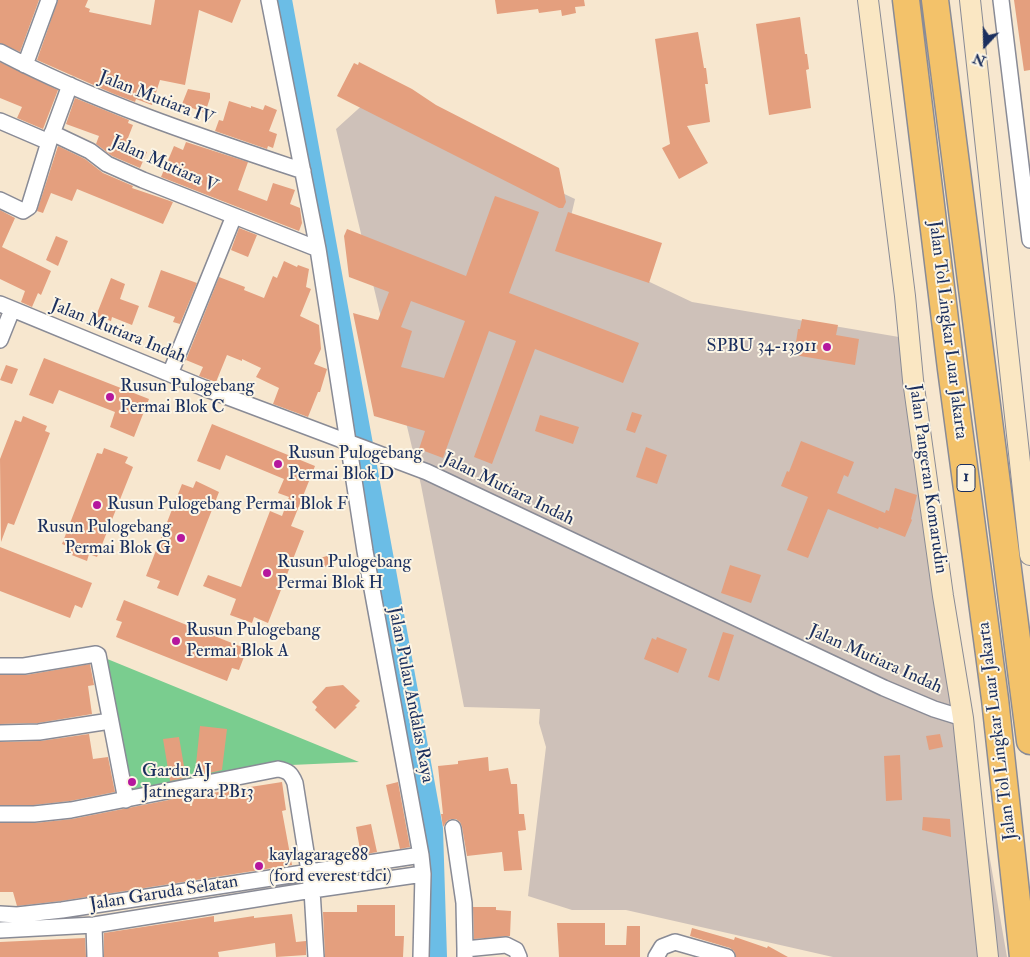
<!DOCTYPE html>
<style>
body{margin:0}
#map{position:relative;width:1030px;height:957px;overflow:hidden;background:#f7e7cf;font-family:"IM FELL Double Pica",serif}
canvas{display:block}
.north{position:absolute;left:960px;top:20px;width:50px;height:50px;-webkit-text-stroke:4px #fcf5e5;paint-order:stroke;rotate:201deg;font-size:14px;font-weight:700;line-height:20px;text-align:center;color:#1b2f5e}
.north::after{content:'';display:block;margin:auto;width:18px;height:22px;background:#1b2f5e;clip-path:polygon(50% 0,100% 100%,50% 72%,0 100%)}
</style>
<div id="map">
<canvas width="1030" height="957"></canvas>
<div class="north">N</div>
</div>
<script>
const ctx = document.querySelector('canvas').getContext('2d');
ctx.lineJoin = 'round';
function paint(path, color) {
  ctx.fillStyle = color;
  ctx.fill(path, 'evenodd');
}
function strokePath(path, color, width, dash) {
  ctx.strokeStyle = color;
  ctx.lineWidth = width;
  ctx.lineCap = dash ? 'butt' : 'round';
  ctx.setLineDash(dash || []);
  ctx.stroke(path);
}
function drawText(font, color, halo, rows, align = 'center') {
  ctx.font = font + ' "IM FELL Double Pica",serif';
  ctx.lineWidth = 4;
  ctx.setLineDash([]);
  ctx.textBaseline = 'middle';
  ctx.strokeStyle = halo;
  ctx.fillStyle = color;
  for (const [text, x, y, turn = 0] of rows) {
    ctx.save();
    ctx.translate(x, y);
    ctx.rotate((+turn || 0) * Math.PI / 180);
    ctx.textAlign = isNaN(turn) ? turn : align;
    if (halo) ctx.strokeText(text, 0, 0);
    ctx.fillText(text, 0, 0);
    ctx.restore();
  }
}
paint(new Path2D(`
 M367,101l208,98 -10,43 127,60 207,35 108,620h-174l-207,-47h-54l-44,-14 18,-149 -7,-24 1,-14 -76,-2 -43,-222 -85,-356z`), '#cec1b9');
paint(new Path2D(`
 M100,656l259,106 -68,3 -160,27z`), '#7acd8f');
strokePath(new Path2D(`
 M281,0l151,829 4,128`), '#6bbde6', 22);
paint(new Path2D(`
 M0,0h39l-19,52 -20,-9z
 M58,0h30l-3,7 5,2 -1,3 62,13 4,-25h86l-9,23 -33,-13 -14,75 -25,-5 -8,25 -16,-6 -1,3 -21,-8 -77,-34z
 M495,0h89l1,6 -10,1 1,6 -14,3 -1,-6 -22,3 -1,-4 -41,5z
 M1014,0h16v70l-6,1z
 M800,17l5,37h2l2,15 -3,1 5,38 -42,7 -13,-91z
 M698,32l6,36h2l2,16h-3l5,38 -23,4 21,37 -29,16 -17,-31 8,-4 -15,-105z
 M0,62l58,28 -15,39 -26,-11 5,-11 -22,-9z
 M359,62l53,27 24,16 123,63 7,34 -3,6h-4l-222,-112 17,-33 4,2z
 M188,89l22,4v5l-5,15 -23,-9z
 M75,98l54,22 -1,3 5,2 -7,18 21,9 -7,16 -28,-12 -16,-12 3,-8 -33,-12z
 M229,101l22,7v-2l12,4 2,-5 12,5 -8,21 8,3 -4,14 -5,-2 -1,3 -52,-18 4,-11 4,1z
 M186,142l62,20 -10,28 29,11 6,-18 22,7 -5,14 10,4 2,15 -3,8 -138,-54 13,-31 9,4z
 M58,146l27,13 18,14 30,13 -1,2 41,14 -10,22 -86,-35 -5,12 -21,-8 -8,20 -6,-2z
 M495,196l44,16 -30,81 130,50 -16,40 -88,-34 -43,115 -18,-7 42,-116 -27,-10 -46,127 -24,-9 6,-18 -51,-15 -21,-103 25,7 11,-28 -40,-15 -5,-41 3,-7 119,47zM411,301l54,20 -21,57 -43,-11 11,-36 -11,-4z
 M0,210l15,8 -13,29 49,24 -10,24 -3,-2 -6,14 -11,-5 4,-11 -25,-12z
 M568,212l94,31 -13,40 -94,-32z
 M239,228l18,7 -9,22 -17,-7z
 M56,236l12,5 -10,25 -12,-6z
 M284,261l13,6 1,-2 11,4 -3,18 5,2 -11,27 19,9 2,24 -7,15 13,5 -7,23h-2l-10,25 -35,-13 6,-16 -23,-11 5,-9 -19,-9v2l-15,-6 -11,27 -17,-6 4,-9 -17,-7 33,-83 26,10 -1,3 20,8 9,-22 4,2z
 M161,270l36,13 -17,41 -7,-2 2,-5 -27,-10z
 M111,278l14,6 -5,15 19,7 -7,19 -20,-8 -1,4 -15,-5z
 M802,319l36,6 -2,10 23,4 -4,26 -61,-10 4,-26h2z
 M44,358l105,41 -15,38 -24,-10 5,-15 -56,-22 -6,14 -24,-9z
 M6,365l12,4 -6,15 -12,-4z
 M632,412l10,3 -7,18 -9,-3z
 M540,415l39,12 -6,17 -38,-13z
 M23,416l24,10 -2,5 5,2 -36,92 -6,-2 -7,19 -1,-83 15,-39 6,2z
 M212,424l103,42 -24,60 13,5 -36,92 -14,-6 -2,6 -22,-8 6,-16 -33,-13 5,-11 33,12 29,-76 12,5 7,-19 -11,-4 6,-14 -58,-24 -6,15 -23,-9z
 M801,441l53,21 -6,15 -4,-2 -7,18 48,20 1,-3 3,1 6,-23 22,7 -6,24 1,1 -7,17 -26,-10 -1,2 -50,-20 -20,49 -21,-8 21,-53 -27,-11 6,-15 2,1z
 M646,447l21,8 -10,29 -21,-7z
 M104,448l24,9 -3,6 8,4 -36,90 -8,-3 -2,7 -23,-9 3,-6 -5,-2 35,-91 5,1z
 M196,481l23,11 -41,104 -21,-8 3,-7 -14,-5 36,-92 11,4z
 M0,547l92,36 -10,25 -7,-3 -5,13 -70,-27z
 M330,555l4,9 -14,5 -3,-10z
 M730,565l31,10 -10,28 -30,-10z
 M124,600l123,49 -8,21 -7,-2 -5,13 -111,-44 6,-15 -6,-2z
 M723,632l11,3 -15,46 -11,-4z
 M657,637l30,12 -9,24 -34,-14 8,-21 4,2z
 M90,664l4,21 -6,1 4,28 -54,9 -38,1v-49h26z
 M343,685l17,16 -5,5 2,1 -22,22 -20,-19 2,-3 -5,-5 14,-15z
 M200,726l27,3 -5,41 -21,5 -6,-1z
 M89,734l4,25 15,-2 7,35 -45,9 -36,4h-34v-63l40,-1z
 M940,734l3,13 -14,3 -3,-14z
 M179,737l7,41 -16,3 -7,-42z
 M900,755l2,45 -16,1 -2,-45z
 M488,757l1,14 19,-3 3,16h6l2,30h5l2,16 -8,1 4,39 -18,1 -2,-19 -35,4 -5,-29 -2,-5 -4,-3h-5l-4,2 -4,6 -2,-13h2l-5,-48 20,-2v-3z
 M282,782l4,28 -4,1 10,54 -231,36 -44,5 -4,-14h-13v-69h35l37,-4 117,-23 1,10h2l1,-10z
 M398,782l12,65 -10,2 -14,-64z
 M923,817l27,2 1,18 -29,-7z
 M371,824l6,28 -16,3 -5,-28z
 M357,905h38v31h9l-1,21h-78l-2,-45h34z
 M473,907h23v3l15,1 -1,25 -36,3z
 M292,914l4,28 10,-1v14l-30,2 -1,-14 -57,9 1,5h-115v-24l110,-17v6l40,-6v2z
 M557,923h48v22h21l1,-19h13v31h-81z
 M692,928l42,12 1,-3 32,11 1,-2 20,11h-52l-2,-6 -4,-3 -40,-12z
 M85,938l1,19h-86v-15z`), '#e49f7e');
const street = new Path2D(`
 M269,0l49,249 47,302 56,304 2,19 -2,83
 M1001,0l29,240
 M0,52c95,50 201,85 303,119
 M25,65l24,-65
 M0,121l49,21
 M52,133l38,18 17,13 36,16 175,69
 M0,200l23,11 6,-4 20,-65 21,-57
 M0,304l204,84 223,84 457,216 50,21 29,9
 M0,340l12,-30
 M170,374l64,-158
 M0,666h24l72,-12 2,1 28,145
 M0,733l39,-1 71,-11
 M0,814h34l37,-4 207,-41c10,2 13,4 17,14l17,107 4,67
 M453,828l11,75 1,46
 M0,914l17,1 45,-5 359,-55
 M94,925l1,32
 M0,930l94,-5 218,-35 111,-16
 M465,957v-8l41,-4 10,5 3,7
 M656,957l6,-10 13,-5 52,15`);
const secondary = new Path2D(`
 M868,0l37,296 8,84 30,216 20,122 25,239
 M970,0l60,555`);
const highway = new Path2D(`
 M906,0l45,369 44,330 28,258
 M935,0l95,741`);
strokePath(street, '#898b96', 18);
strokePath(secondary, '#898b96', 22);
strokePath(highway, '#898b96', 29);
strokePath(street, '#fff', 15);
strokePath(secondary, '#fae7c3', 20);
strokePath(highway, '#f3c26a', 26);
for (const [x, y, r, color] of [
 [827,347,5,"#b5179e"],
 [110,397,5,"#b5179e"],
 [278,464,5,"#b5179e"],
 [97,505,5,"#b5179e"],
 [181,538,5,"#b5179e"],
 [267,573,5,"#b5179e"],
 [176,641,5,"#b5179e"],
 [132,782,5,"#b5179e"],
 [259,866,5,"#b5179e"]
]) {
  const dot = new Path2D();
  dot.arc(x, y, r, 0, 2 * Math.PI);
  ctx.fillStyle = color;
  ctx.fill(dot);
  strokePath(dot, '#fcf5e5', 2);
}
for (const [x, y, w] of [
 [966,478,18]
]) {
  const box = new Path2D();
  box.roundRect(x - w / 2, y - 13.5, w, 27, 4);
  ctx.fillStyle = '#fcf5e5';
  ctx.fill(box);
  strokePath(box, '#1b2f5e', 1);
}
drawText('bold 16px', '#1b2f5e', null, [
 ["1",966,478]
]);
drawText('18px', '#1b2f5e', '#fcf5e5', [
 ["Jalan Mutiara IV",156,99,21],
 ["Jalan Mutiara V",164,165,24],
 ["Jalan Tol Lingkar Luar Jakarta",947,330,83],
 ["Jalan Mutiara Indah",118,332,22],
 ["Jalan Pangeran Komarudin",927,479,82],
 ["Jalan Mutiara Indah",508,490,26],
 ["Jalan Mutiara Indah",875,660,24],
 ["Jalan Pulau Andalas Raya",410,695,79],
 ["Jalan Tol Lingkar Luar Jakarta",998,731,-97],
 ["Jalan Garuda Selatan",164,894,-9]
]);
drawText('18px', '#1b2f5e', '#fcf5e5', [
 ["SPBU 34-13911",817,347,"right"],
 ["Rusun Pulogebang",120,387],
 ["Permai Blok C",120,408],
 ["Rusun Pulogebang",288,454],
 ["Permai Blok D",288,475],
 ["Rusun Pulogebang Permai Blok F",107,505],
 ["Rusun Pulogebang",171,528,"right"],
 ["Permai Blok G",171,549,"right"],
 ["Rusun Pulogebang",277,563],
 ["Permai Blok H",277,584],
 ["Rusun Pulogebang",186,631],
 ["Permai Blok A",186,652],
 ["Gardu AJ",142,772],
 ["Jatinegara PB13",142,793],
 ["kaylagarage88",269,856],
 ["(ford everest tdci)",269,877]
], 'left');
</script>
